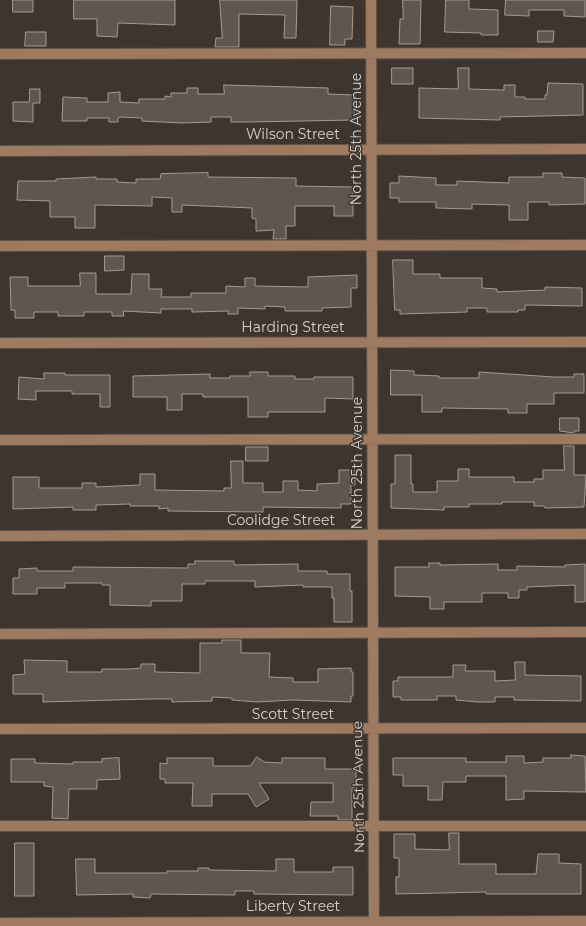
<!DOCTYPE html>
<style>
body{margin:0}
canvas{display:block;background:#3e352e}
</style>
<canvas width="586" height="926"></canvas>
<script>
const ctx = document.querySelector('canvas').getContext('2d');
ctx.lineJoin = 'round';
function paint(path, color) {
  ctx.fillStyle = color;
  ctx.fill(path, 'evenodd');
}
function strokePath(path, color, width, dash) {
  ctx.strokeStyle = color;
  ctx.lineWidth = width;
  ctx.lineCap = dash ? 'butt' : 'round';
  ctx.setLineDash(dash || []);
  ctx.stroke(path);
}
function drawText(font, color, halo, rows, align = 'center') {
  ctx.font = font + ' Montserrat,sans-serif';
  ctx.lineWidth = 3;
  ctx.setLineDash([]);
  ctx.textBaseline = 'middle';
  ctx.strokeStyle = halo;
  ctx.fillStyle = color;
  for (const [text, x, y, turn = 0] of rows) {
    ctx.save();
    ctx.translate(x, y);
    ctx.rotate((+turn || 0) * Math.PI / 180);
    ctx.textAlign = isNaN(turn) ? turn : align;
    if (halo) ctx.strokeText(text, 0, 0);
    ctx.fillText(text, 0, 0);
    ctx.restore();
  }
}
const building = new Path2D(`
 M13,0h20v12h-20z
 M74,0h101v25l-57,-2 -1,14 -20,-1v-17h-23z
 M220,0h77l-1,38h-12l1,-23 -46,-1v33h-24l1,-9h6z
 M403,0h18l-1,44h-21l1,-25h3z
 M446,0h23v9l29,1v25h-17v-2l-36,-1z
 M506,0h79v17l-21,-1v-6h-35v6l-24,-1z
 M331,6l22,1 -1,32h-7v6h-15z
 M538,31h16l-1,11h-15z
 M26,32h20v14h-21z
 M392,68h21v16h-21z
 M458,68h11v21l35,1v-5h11v12h10v2h20v-4h2l1,-12 35,1v31l-83,2v3l-81,-2v-30l39,1z
 M224,85l104,3v6l27,1 -1,25 -107,2h-16v-5h-20v5l-29,1 -40,-2v-3l-22,-1 -2,1v4h-9v-4h-22v3h-25l1,-24 24,1v4h21v-9l12,-1v10l19,1v-4h26v-3l6,1v-4h16v-5h11v6h26z
 M30,89h10v14h-7v19l-20,-1v-19h16z
 M208,173v4l88,1v8l57,1v29h-19v-10h-39v20h-9v13h-13l1,-9 -18,1v-12l-4,-1v-10l-70,-3v7h-10v-14l-20,-1v9l-57,-1v23h-20v-11h-25v-16l-33,-1 1,-19h38v-2l40,-2v2h21v3l19,1v-4h24l1,-5z
 M543,173h19v4l23,1v26l-36,1v-3h-21v18h-19v-15l-37,-1v5l-36,-1v-6h-37v-4h-9v-15h9v-7l37,2v7h21v-4l52,2v-6h34z
 M105,256h19v14l-19,1z
 M393,260h20v14h27v4h42v10l15,1v3l48,-2v-3l37,1v18l-57,-1v5h-7v2h-31v-4h-20v4l-67,2v-4h-5z
 M80,273h16v21h35l1,-20h17v15h13l-1,8h30v-4h35v-7l19,1v-9h10v8l53,1v-10l49,-2v13h-6v19l-29,1v3h-37v-4l-20,-1v3l-27,-1v6h-10v-3l-36,1v-3h-31v4l-38,-2 1,5h-12v-4h-28v4h-26v-4h-24v6h-19v-8h-4l-1,-33h18v9h52z
 M391,370l23,1v4l25,1v2h40v-6l75,5h20v-3h10v19h-30v11h-27v9h-19v-4l-66,-1v4h-20v-17h-31z
 M250,372h18v4h27v3h19v-2h39v22l-28,-1v14h-57v5h-20v-20h-45v-3h-21v16h-15v-13h-34v-21l77,-2v4h20v-2h20z
 M44,373h21v2h45v32h-10v-13h-28v-3h-36v9l-18,-1 1,-22 25,2z
 M560,418h19v13h-5v2l-14,-2z
 M564,446h10v29h12l-2,32 -39,1 -1,-2h-10v-4h-32v2h-33v3h-25v3l-53,-2v-24h4v-29h16v29h2v8h24v-11h21v-12h11v8h45v5h20v-3h9v-9h21z
 M246,447h22v14h-22z
 M231,461h12v22h20v9h20v-11h15v9l19,1v-7l22,-1v-13h16v15h-4v19h-10v4l-78,-1v5l-95,-1v-3l-9,1v-3h-29v-2l-34,1v5h-23v-3l-60,2v-32h26v11h43v-5h14v4l44,-2v-11h15v16l69,1v-3h7z
 M195,561h39v4l64,-1v7h29v3h23v17h2v31h-18v-24h-2v-11h-29v-2l-48,2v-6h-50v3h-23v17h-31v5l-41,-1v-20h-8v-2h-37v5h-28v6h-24v-16h6v-9l18,-1v3h36v-4l115,1v-4h7z
 M429,563h11v2l58,-1v6h19v-4l48,1v-2l20,-1v38h-10v-17l-48,2v3h-8v8h-11v-5h-26v9h-38v7h-14v-12l-35,-1v-29h34z
 M222,640h19v13h29l-1,24 24,1v4h25v-13l33,-1v4h2v24h-2v6l-58,-2 -36,2 -25,-2v-2l-20,-1v4l-40,1v-3h-22l-107,3v-8h-30v-19l12,-1 -1,-14 43,1v11h35v-3h28l11,-1v-4h14v8l45,1v-30h22z
 M515,662h10v13l56,1v25l-67,-1v-3h-19v5h-18l-21,-2v-4h-19v4h-36v-3h-8v-16h5v-4h55v-12h13l-1,6h30v10l20,-1z
 M571,755l14,1 1,36 -62,-1v8l-18,1v-24h-40v6h-23l-1,18h-14v-14h-25v-11h-10v-17h73v4h40v-6h18v7l19,-1v-4h28z
 M257,757l7,5 18,1v-5h43v11h31v19h-4v32h-14v-4h-28l1,-14h22v-19h-74l10,16 -13,8 -8,-13h-36v12h-20l1,-23h-28v-4h-5v-16l7,1v-6h46v8h37z
 M119,758l1,21 -23,1v9h-28l-1,30 -16,-1 1,-31 -9,-1v-4h-33v-23h24v4l38,1v-2h29v-3z
 M449,833h10v31h37v10h40l2,-20h21v9l22,1v30h-95v-2l-90,2v-17h3v-19h-5v-24h21v15l34,1z
 M15,843h19v53h-19z
 M76,859h19v14h72v-2h31v-3h11v2l67,1v-12h18v13h39v-5h20v28l-99,-1v-3h-19v4l-84,-1 -1,4 -17,-1v-3l-56,1z`);
paint(building, '#60564f');
strokePath(building, '#a59a92', 1);
const minor = new Path2D(`
 M371,0l3,926
 M0,54l586,-1
 M0,151l586,-2
 M0,246l586,-1
 M0,343l586,-1
 M0,440l586,-1
 M0,536l586,-2
 M0,634l586,-2
 M0,729l586,-1
 M0,826h586
 M0,923l586,-2`);
strokePath(minor, '#59514a', 12);
strokePath(minor, '#9d7a60', 10);
drawText('14px', '#d6d0cc', '#3e352e', [
 ["Wilson Street",293,135],
 ["North 25th Avenue",357,139,-90],
 ["Harding Street",293,328],
 ["North 25th Avenue",358,463,-90],
 ["Coolidge Street",281,521],
 ["Scott Street",293,715],
 ["North 25th Avenue",359,787,-91],
 ["Liberty Street",293,907]
]);
</script>
